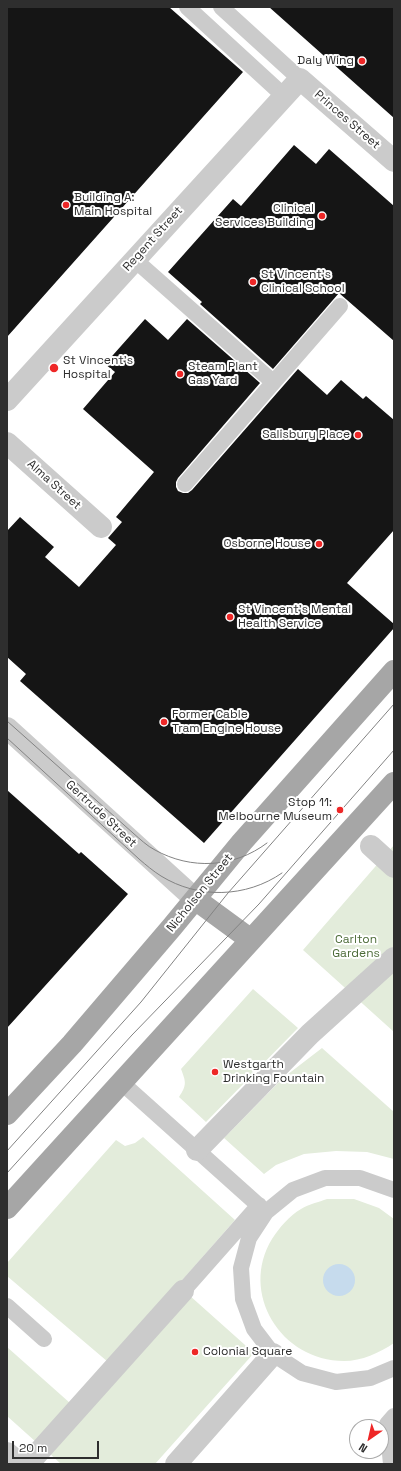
<!DOCTYPE html>
<style>
body{margin:0}
#map{position:relative;width:401px;height:1471px;overflow:hidden;background:#fff;font-family:"Space Grotesk",sans-serif}
canvas{display:block}
.frame{position:absolute;inset:0;border:8px solid #2e2e2e;pointer-events:none}
.north{position:absolute;left:349px;top:1419px;width:40px;height:40px;box-sizing:border-box;background:#fff;border:1px solid #ababab;border-radius:50%;rotate:214deg;font-size:11px;font-weight:700;line-height:16px;text-align:center;color:#2e2e2e}
.north::after{content:'';display:block;margin:auto;width:14px;height:18px;background:#ee2727;clip-path:polygon(50% 0,100% 100%,50% 72%,0 100%)}
.scale{position:absolute;left:12px;top:1441px;width:87px;height:18px;box-sizing:border-box;border:2px solid #2e2e2e;border-top:0;padding-left:5px;font-size:12px;line-height:14px;white-space:nowrap;color:#2e2e2e;-webkit-text-stroke:3px #fff;paint-order:stroke}
</style>
<div id="map">
<canvas width="401" height="1471"></canvas>
<div class="frame"></div>
<div class="north">N</div>
<div class="scale">20 m</div>
</div>
<script>
const ctx = document.querySelector('canvas').getContext('2d');
ctx.lineJoin = 'round';
function paint(path, color) {
  ctx.fillStyle = color;
  ctx.fill(path, 'evenodd');
}
function strokePath(path, color, width, dash) {
  ctx.strokeStyle = color;
  ctx.lineWidth = width;
  ctx.lineCap = dash ? 'butt' : 'round';
  ctx.setLineDash(dash || []);
  ctx.stroke(path);
}
function drawText(font, color, halo, rows, align = 'center') {
  ctx.font = font + ' "Space Grotesk",sans-serif';
  ctx.lineWidth = 4;
  ctx.setLineDash([]);
  ctx.textBaseline = 'middle';
  ctx.strokeStyle = halo;
  ctx.fillStyle = color;
  for (const [text, x, y, turn = 0] of rows) {
    ctx.save();
    ctx.translate(x, y);
    ctx.rotate((+turn || 0) * Math.PI / 180);
    ctx.textAlign = isNaN(turn) ? turn : align;
    if (halo) ctx.strokeText(text, 0, 0);
    ctx.fillText(text, 0, 0);
    ctx.restore();
  }
}
paint(new Path2D(`
 M394,845v187l-91,-82z
 M253,989l45,39 -92,94 -27,-25c8,-12 7,-15 2,-28z
 M322,1048l72,64v47l-27,-7 -31,-1 -32,3 -28,11 -12,9 -40,-36 59,-60z
 M143,1137l92,83 -57,65 -70,77 -101,-86v-13l109,-123 9,6 10,-3z
 M327,1199h27l25,9 15,11v124c-15,10 -32,18 -50,18 -63,0 -105,-68 -72,-122 8,-12 17,-23 29,-30 8,-5 18,-7 26,-10z
 M189,1295l65,58 -99,111h-94l-12,-11z
 M7,1347l63,56 -34,39 -29,-26z`), '#e3ecdb');
paint(new Path2D(`
 M323 1280a16 16 0 1 1 32 0a16 16 0 1 1-32 0Z`), '#c6dbed');
paint(new Path2D(`
 M7,7h162l74,65 -236,265z
 M269,7h125v111z
 M294,145l22,19 13,-15 65,57v135l-55,-48 -66,76 -73,-65 2,-2 -34,-30 65,-73 8,7z
 M145,319l23,21 19,-21 73,64 -82,95 -2,4v5l2,4 5,2h5l4,-3 106,-121 29,26 14,-15 22,19 3,-3 28,24v110l-47,53 47,41v4l-190,215 -184,-162 6,-7 -19,-17v-126l13,-14 34,30 -9,10 34,30 37,-42 -8,-7 14,-16 -6,-5 38,-45 -71,-63 32,-37 -10,-8z
 M7,790l72,64 2,-2 47,42 -121,134z`), '#151515');
strokePath(new Path2D(`
 M187,7l97,89
 M221,7l79,72
 M135,260l138,122
 M185,484l155,-178
 M122,1083l144,129
 M394,1190l-34,-12h-35l-32,12 -27,22 -17,26 -8,30 2,31 11,30 19,25 29,19 34,9 34,-4 24,-10
 M183,1291l76,-86
 M7,1306l37,33
 M391,1464l-4,-40 7,-8`), '#cbcbcb', 16);
strokePath(new Path2D(`
 M371,846l23,21
 M197,1150l113,-116 84,-76
 M7,1453l13,11
 M28,1464l155,-173
 M176,1464l97,-110`), '#cbcbcb', 22);
strokePath(new Path2D(`
 M7,400l293,-321 94,82
 M7,443l94,84`), '#cbcbcb', 22);
strokePath(new Path2D(`
 M7,728l188,171`), '#cbcbcb', 22);
strokePath(new Path2D(`
 M195,899l56,41
 M7,1114l65,-70 100,-117 70,-85 152,-171
 M7,1208l387,-425`), '#a6a6a6', 22);
strokePath(new Path2D(`
 M7,721l126,112c7,6 14,13 22,17 36,20 79,18 112,-7
 M7,738l132,121c7,6 14,12 22,17 37,23 85,22 121,-3
 M7,1151l134,-149 87,-109 166,-189
 M7,1173l125,-138 127,-131 135,-154`), '#838383', 1);
for (const [x, y, r, color] of [
 [362,61,4,"#ee2727"],
 [66,205,4,"#ee2727"],
 [322,216,4,"#ee2727"],
 [253,282,4,"#ee2727"],
 [54,368,5,"#ee2727"],
 [180,374,4,"#ee2727"],
 [358,435,4,"#ee2727"],
 [319,544,4,"#ee2727"],
 [230,617,4,"#ee2727"],
 [164,722,4,"#ee2727"],
 [340,810,4,"#ee2727"],
 [215,1072,4,"#ee2727"],
 [195,1352,4,"#ee2727"]
]) {
  const dot = new Path2D();
  dot.arc(x, y, r, 0, 2 * Math.PI);
  ctx.fillStyle = color;
  ctx.fill(dot);
  strokePath(dot, '#fff', 1.5);
}
drawText('12px', '#2e2e2e', '#fff', [
 ["Daly Wing",354,61,"right"],
 ["Building A:",74,198],
 ["Main Hospital",74,212],
 ["Clinical",314,209,"right"],
 ["Services Building",314,223,"right"],
 ["St Vincent's",261,275],
 ["Clinical School",261,289],
 ["St Vincent's",63,361],
 ["Hospital",63,375],
 ["Steam Plant",188,367],
 ["Gas Yard",188,381],
 ["Salisbury Place",350,435,"right"],
 ["Osborne House",311,544,"right"],
 ["St Vincent's Mental",238,610],
 ["Health Service",238,624],
 ["Former Cable",172,715],
 ["Tram Engine House",172,729],
 ["Stop 11:",332,803,"right"],
 ["Melbourne Museum",332,817,"right"],
 ["Westgarth",223,1065],
 ["Drinking Fountain",223,1079],
 ["Colonial Square",203,1352]
], 'left');
drawText('12px', '#2e2e2e', '#fff', [
 ["Princes Street",347,120,41],
 ["Regent Street",153,239,-48],
 ["Alma Street",54,485,42],
 ["Gertrude Street",101,814,43],
 ["Nicholson Street",200,893,-51]
]);
drawText('12px', '#4d6c39', '#fff', [
 ["Carlton",356,940],
 ["Gardens",356,954]
]);
</script>
